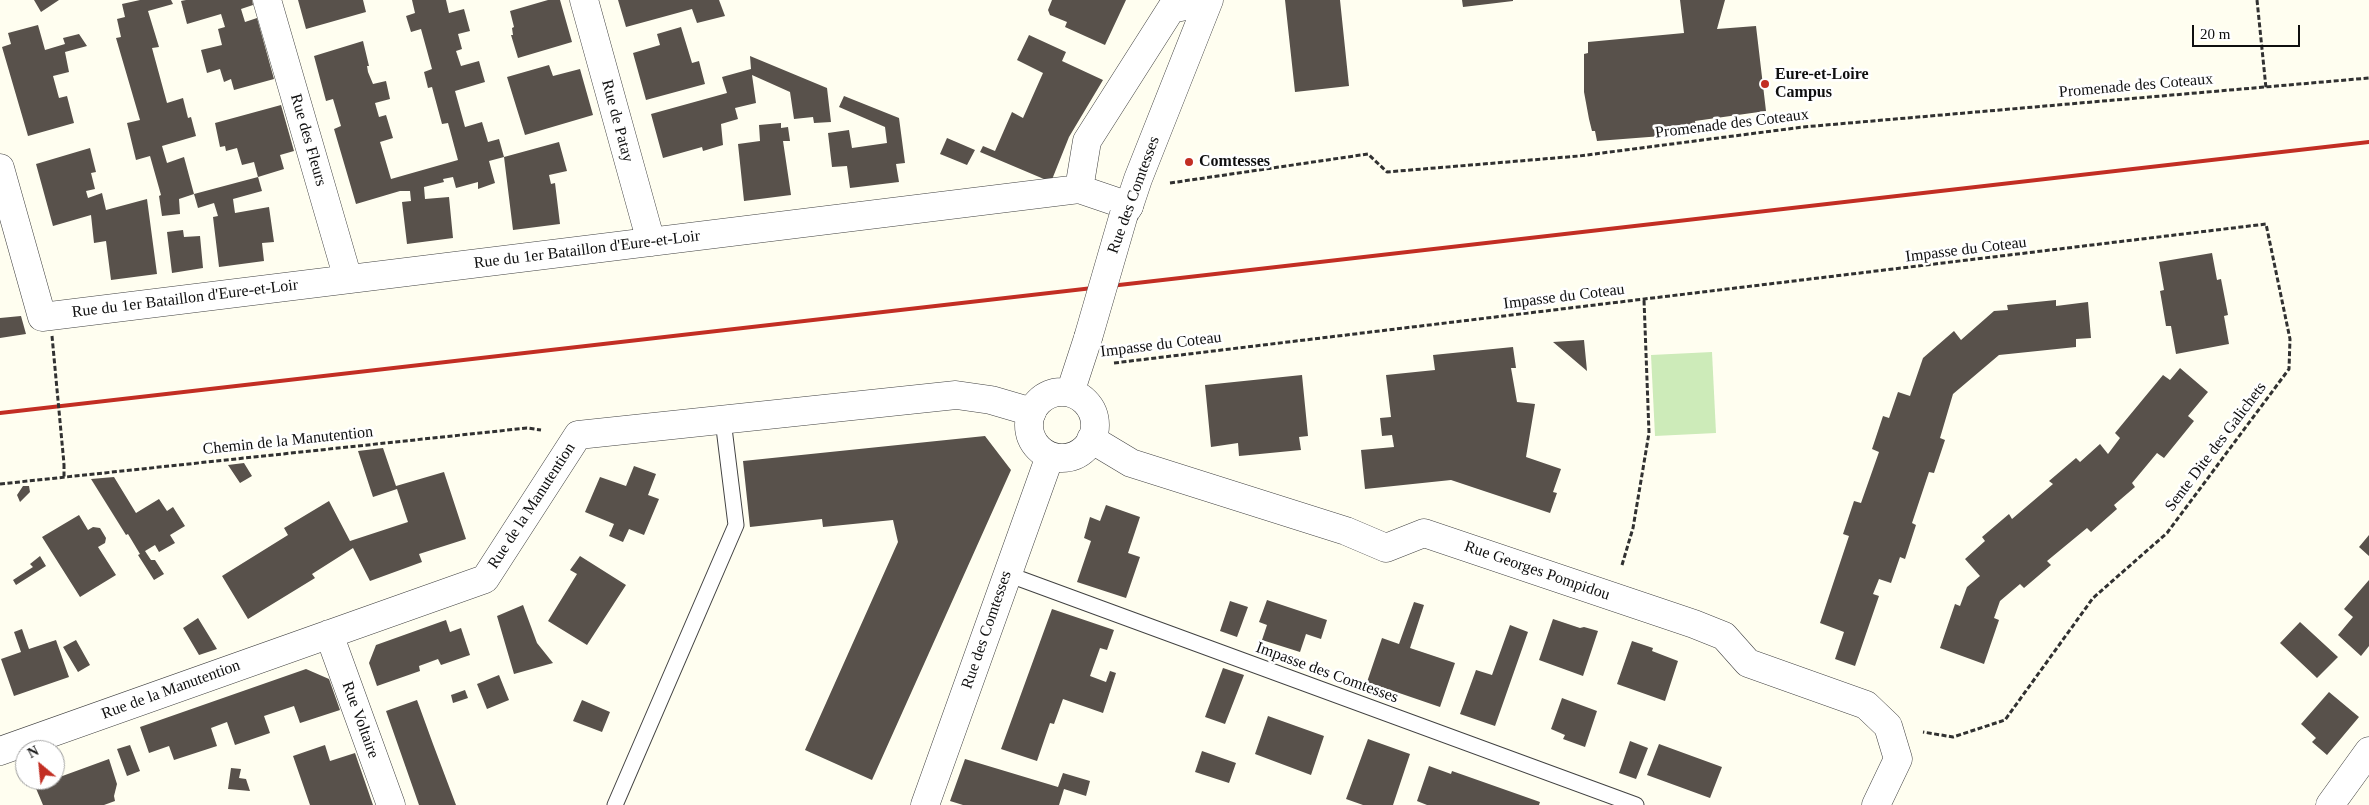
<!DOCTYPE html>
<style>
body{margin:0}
#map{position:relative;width:2369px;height:805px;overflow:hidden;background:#fffef0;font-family:Georgia,serif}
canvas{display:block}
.north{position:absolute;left:15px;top:740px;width:50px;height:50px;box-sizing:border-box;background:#fff;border:1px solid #9f9f9f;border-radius:50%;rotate:332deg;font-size:14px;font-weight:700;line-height:20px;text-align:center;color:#0f0f0f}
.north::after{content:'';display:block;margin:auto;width:18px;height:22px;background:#c22e23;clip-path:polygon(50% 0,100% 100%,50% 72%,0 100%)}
.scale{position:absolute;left:2192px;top:25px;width:108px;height:22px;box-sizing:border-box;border:2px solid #0f0f0f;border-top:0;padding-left:6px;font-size:15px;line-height:18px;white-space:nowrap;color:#0f0f0f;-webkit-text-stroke:4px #fff;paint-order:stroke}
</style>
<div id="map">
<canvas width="2369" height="805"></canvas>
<div class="north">N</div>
<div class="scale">20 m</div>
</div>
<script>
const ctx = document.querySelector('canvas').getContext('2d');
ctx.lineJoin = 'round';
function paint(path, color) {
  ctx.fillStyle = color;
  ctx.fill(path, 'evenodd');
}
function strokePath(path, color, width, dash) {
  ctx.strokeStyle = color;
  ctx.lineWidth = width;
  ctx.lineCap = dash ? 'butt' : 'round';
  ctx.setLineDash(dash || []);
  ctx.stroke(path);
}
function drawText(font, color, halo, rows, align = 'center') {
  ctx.font = font + ' Georgia,serif';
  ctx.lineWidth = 5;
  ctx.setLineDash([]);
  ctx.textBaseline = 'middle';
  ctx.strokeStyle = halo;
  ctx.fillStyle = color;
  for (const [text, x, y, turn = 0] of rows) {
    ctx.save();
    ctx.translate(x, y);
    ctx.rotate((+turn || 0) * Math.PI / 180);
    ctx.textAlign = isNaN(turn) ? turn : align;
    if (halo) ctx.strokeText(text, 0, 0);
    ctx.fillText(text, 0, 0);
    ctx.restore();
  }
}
paint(new Path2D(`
 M1712,352l4,81 -61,3 -4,-81z`), '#cdebb9');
paint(new Path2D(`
 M34,0h25l-18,12z
 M140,0h31l2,4 -25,7 11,36 -7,1 15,55 16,-5 5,20 3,-1 5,19 -34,10 5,17 17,-6 10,37 64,-17 4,14 -29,8 2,14 34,-6 5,35 -12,1 2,18 -45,6 -6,-50 5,-1 -4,-13 -16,5 -4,-14 -15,5 1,15 -18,2 -3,-20 2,-1 -11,-39 -14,4 -9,-37 13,-3 -24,-82 5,-1 -4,-18 8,-2 -3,-13z
 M186,0h66l1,5 -12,4 4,13 12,-4 17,61 -40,11 -3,-11 -7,3 -4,-13 -13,4 -6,-23 21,-5 -4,-16 7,-2 -4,-13 -34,10 -6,-23z
 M298,0h65l3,12 -60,17z
 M412,0h34l3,13 15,-4 6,22 -12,3 4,15 -6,2 5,15 18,-5 6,21 -30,9 10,36 17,-5 6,20 11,-3 5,18 -15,4 6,22 -17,6v-7l-22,6 -3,-11 -10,2 1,3 -20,5 1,12 24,-2 4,41 -46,6 -5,-42 9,-1 -1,-10h-10l-44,13 -22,-75 7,-3 -8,-27 -7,2 -12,-45 49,-15 6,25h-2l1,6 5,12 13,-3 4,18 -15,4 4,14 7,-2 7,23 -13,4 11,37 67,-19 -10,-37 -6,1 -10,-37 -4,1 -4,-16 8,-3 -11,-40 -10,3 -5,-16 9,-3z
 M548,0h12l12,42 -54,16 -7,-23h2l-1,-7 2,-1 -4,-16z
 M618,0h101l6,16 -28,7 -5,-14 -66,18z
 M1052,0h74l-21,45 -40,-18 2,-5 -17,-7 -2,-5z
 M1285,0h55l9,86 -54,6z
 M1462,0h51v1l-50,6z
 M1680,0h45l-8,29 39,-3 10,85 -71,10 1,9 -34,4v2l-65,5 -2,-10h-3l-3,-12 -5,-27v-38l4,-1v-11l96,-9z
 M38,25l7,25 20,-6 -2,-6 16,-4 8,12 -22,6 4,20 -16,4 6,22 8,-2 7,27 -46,13 -26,-89 9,-3 -3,-11z
 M681,27l11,36 7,-2 6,23 -59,16 -13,-47 27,-8 -3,-11z
 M1029,35l37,17 -4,9 41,19 -34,57 -18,45 -71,-30 3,-6 12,5 17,-39 11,6 20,-45 -26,-13z
 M750,56l77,32 4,34 -17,1 -1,-6 -19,2 -4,-27 -38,-17 4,28 -21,5 3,11 -17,5 2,21 -20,6 -1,-4 -39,11 -12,-44 76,-21 -5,-16 29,-8z
 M549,65l4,11 27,-7 13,46 -68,20 -18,-58z
 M844,96l55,22 6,45 -9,1 3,18 -49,6 -3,-22 -15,1 -4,-34 21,-3 3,18 35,-5 -2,-16 -46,-20z
 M281,105l13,46 -14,4 4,14 -26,8 -4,-15 -12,3 -5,-17 -11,3 -1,-5 -5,1 -5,-24z
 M781,123v5l7,-1 2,14h-7l8,54 -47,6 -6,-57 22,-3 -1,-16z
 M947,138l28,12 -8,15 -27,-11z
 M559,142l8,29 -18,4 2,9 4,-1 5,41 -47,6 -9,-73z
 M90,148l6,24 -5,1 4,16 -9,2 2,7 14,-5 4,17 41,-11 10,75 -46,6 -5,-39 -12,2 -3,-28 -38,11 -17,-62z
 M183,230l1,7 16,-1 3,32 -31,5 -5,-41z
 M2212,253l5,27 4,-1 7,36 -4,1 5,28 -53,10 -5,-28h-5l-6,-35 4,-1 -5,-28z
 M2056,300v6l32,-4 3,36 -15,1v8l-77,8 -46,39 -13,44 5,2 -11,33 -5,-1 -17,51 4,2 -11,34 -5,-2 -9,26 -12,-4 -6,15 6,2 -24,70 -20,-7 9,-27 -24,-9 29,-87 -6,-2 11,-33 7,2 18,-51 -7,-3 11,-33 6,2 9,-26 12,4 13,-38 31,-27 7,9 33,-29 14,-1 -1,-5z
 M21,316l5,18 -26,4v-20z
 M1584,340l3,31 -34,-29z
 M1513,347l3,21h-5l6,34 18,2 -9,53 35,12 -8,23 4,1 -7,20 -99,-33 -86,9 -4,-39 33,-3 -2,-12 -10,1 -2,-18 11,-1 -5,-42 49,-5 -2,-15z
 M2180,368l28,24 -20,24 6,5 -30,37 -7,-5 -25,30 3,4 -21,18 3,4 -26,23 -4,-4 -40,33 4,4 -27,23 -4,-4 -20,17 -6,17 5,2 -15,44 -44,-16 15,-44 5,2 7,-19 13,-11 -15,-17 20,-18 -3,-4 27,-23 3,5 41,-35 -4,-3 27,-23 4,4 20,-18 8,10 12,-16 -5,-5 48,-58 7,5z
 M1302,375l6,61 -9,1 2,13 -62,6 -1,-13 -27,4 -6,-62z
 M985,436l26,34 -139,310 -67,-30 93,-208 -5,-22 -70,7 -1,-8 -72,8 -7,-66z
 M383,448l13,38 48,-14 22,67 -47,15 3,8 -52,19 -17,-33 -41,26 3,4 -67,41 -26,-43 66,-41 -4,-7 45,-27 21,40 58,-19 -11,-33 -24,8 -15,-46z
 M244,463l8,13 -12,7 -12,-18z
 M634,466l22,8 -8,21 11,4 -15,36 -15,-6 -6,13 -14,-6 5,-12 -29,-12 15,-35 26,9z
 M114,477l22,36 23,-14 8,12 6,-4 12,19 -15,9 5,8 -16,9 -4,-7 -10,6 6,9h4l9,14 -10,6 -16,-25 2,-1 -12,-20 -2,1 -35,-56z
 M23,486h6l1,6 -10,10 -3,-7z
 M1106,505l34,12 -12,36 12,4 -14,41 -49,-16 14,-41 -7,-3 6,-21 10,4z
 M79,515l9,15 5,-3 7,1 6,10 -1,5 -7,4 18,28 -36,22 -38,-60z
 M2369,535v21l-10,-9z
 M40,556l6,10 -30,19 -3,-5 20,-13 -3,-3z
 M580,556l46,29 -39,60 -39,-24 29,-47 -7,-4z
 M2369,580v66l-8,10 -23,-21 15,-18 -9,-8z
 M1267,600l60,20 -6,19 -15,-5 -6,18 -38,-12 5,-15 -8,-3z
 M1230,601l18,6 -11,30 -17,-6z
 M1414,602l10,3 -14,43 45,15 -15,44 -73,-25 15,-44 17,6z
 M523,605l14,38 16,20 -39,11 -17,-58z
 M1052,609l62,21 -7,20 -7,-2 -10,28 16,6 4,-11 6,2 -13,40 -40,-14 -9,25 -4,-1 -13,38 -36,-12z
 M198,618l19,31 -18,6 -16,-27z
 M1553,619l27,9 4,-1 14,4 -15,45 -44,-16z
 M446,620l4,12 11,-4 9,27 -29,10 -3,-6 -19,7 1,5 -43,15 -8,-23 7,-18z
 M2300,622l38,35 -21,21 -37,-35z
 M1510,625l18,7 -33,94 -35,-12 16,-44 16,5z
 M22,629l7,20 27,-9 13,37 -55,19 -13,-37 20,-7 -7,-20z
 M76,640l14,25 -12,7 -15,-25z
 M1632,641l21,7 -1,3 26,10 -13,40 -48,-17z
 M1223,668l21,7 -19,49 -20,-7z
 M306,669l23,10 11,31 -40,13 -6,-17 -30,10 6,17 -35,12 -8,-23 -16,6 6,18 -43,14 -5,-14 -20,7 -9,-26z
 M499,675l10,25 -22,9 -10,-25z
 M465,690l3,8 -15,5 -2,-8z
 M2329,692l30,25 -32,38 -15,-13 4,-4 -15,-14z
 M1562,698l35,13 -12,36 -22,-8 2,-4 -14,-6z
 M417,700l16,44 23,61h-37l-33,-94z
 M582,700l28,12 -8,20 -29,-11z
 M1268,716l56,20 -13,39 -56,-21z
 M1368,739l42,15 -17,51h-30l-17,-6z
 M1630,741l18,7 -12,31 -17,-6z
 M1659,744l63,23 -12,31 -63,-23z
 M130,745l10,26 -13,5 -10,-27z
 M325,745l5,16 25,-8 18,52h-63l-17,-49z
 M1202,751l34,12 -7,20 -34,-11z
 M109,759l8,25 -3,12 1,5 -11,4h-61l-8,-19z
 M965,759l93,28 5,-14 27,8 -4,15 -22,-7 -5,16h-96l-13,-4z
 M1429,766l22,8 1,-3 88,31 -1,3h-112l-10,-4z
 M231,768l10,1 -2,9 7,1 4,12 -22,-2z`), '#58514b');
const service = new Path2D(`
 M1007,574l629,231
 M615,805l121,-280 -13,-105`);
const minor = new Path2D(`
 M267,0l81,279
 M584,0l67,242
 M0,168l42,149 1037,-128 50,17
 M1079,189l8,-48 84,-132 37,-8
 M1091,439l40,24 215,68 40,17 38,-15 270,91 30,12 24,27 118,42 22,21 10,33 -22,46
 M329,634l62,171
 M0,751l485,-172 93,-144 378,-40 35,5 41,12`);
const tertiary = new Path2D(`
 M1124,214l5,-8 9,-27 71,-179
 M1029 425a33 33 0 1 1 66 0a33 33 0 1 1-66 0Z
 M1070,393l18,-55
 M925,805l125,-349
 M2330,805l39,-54`);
strokePath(service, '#424242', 17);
strokePath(minor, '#424242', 29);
strokePath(tertiary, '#424242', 29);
strokePath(new Path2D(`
 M2257,0l9,88
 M1170,183l198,-29 19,18 192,-16 224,-29 566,-49
 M1114,363l1152,-139 24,115 -1,30 -122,164 -74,65 -88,122 -52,17 -30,-5
 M64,464v13
 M0,484l527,-56 14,2
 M1622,565l11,-37 16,-95 -5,-133`), '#313131', 3, [5, 2.5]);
strokePath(service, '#fff', 15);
strokePath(minor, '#fff', 28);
strokePath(tertiary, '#fff', 28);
strokePath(new Path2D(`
 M0,413l2369,-271`), '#c22e23', 4);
const tertiaryBridge = new Path2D(`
 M1088,338l36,-124`);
strokePath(tertiaryBridge, '#424242', 29, []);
strokePath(new Path2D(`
 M52,336l12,128`), '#313131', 3, [5, 2.5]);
strokePath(tertiaryBridge, '#fff', 28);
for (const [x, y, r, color] of [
 [1765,84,5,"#c22e23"],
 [1189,162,5,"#c22e23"]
]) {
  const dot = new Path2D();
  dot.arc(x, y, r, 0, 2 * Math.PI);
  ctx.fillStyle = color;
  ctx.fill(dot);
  strokePath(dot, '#fff', 2);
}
drawText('bold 16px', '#0f0f0f', '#fff', [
 ["Eure-et-Loire",1775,75],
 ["Campus",1775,93],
 ["Comtesses",1199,162]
], 'left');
drawText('16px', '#0f0f0f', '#fff', [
 ["Promenade des Coteaux",2136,86,-5],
 ["Rue de Patay",617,121,75],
 ["Promenade des Coteaux",1732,124,-7],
 ["Rue des Fleurs",308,140,74],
 ["Rue des Comtesses",1134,195,-70],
 ["Rue du 1er Bataillon d'Eure-et-Loir",587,250,-7],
 ["Impasse du Coteau",1966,250,-7],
 ["Impasse du Coteau",1564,297,-7],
 ["Rue du 1er Bataillon d'Eure-et-Loir",185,299,-7],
 ["Impasse du Coteau",1161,345,-7],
 ["Chemin de la Manutention",288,441,-6],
 ["Sente Dite des Galichets",2216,447,-53],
 ["Rue de la Manutention",532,506,-57],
 ["Rue Georges Pompidou",1537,571,19],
 ["Rue des Comtesses",987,630,-71],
 ["Impasse des Comtesses",1327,673,20],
 ["Rue de la Manutention",171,690,-20],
 ["Rue Voltaire",360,720,70]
]);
</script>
